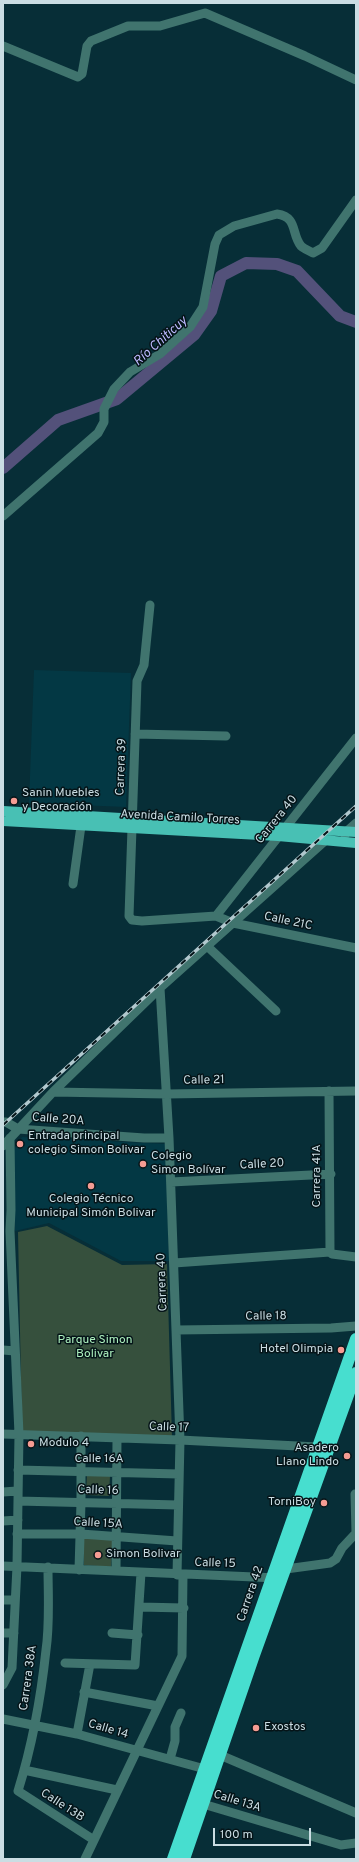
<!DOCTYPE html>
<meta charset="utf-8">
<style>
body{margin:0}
#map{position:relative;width:359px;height:1862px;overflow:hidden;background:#072e37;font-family:Overpass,sans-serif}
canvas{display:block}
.frame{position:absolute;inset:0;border:4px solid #cadde3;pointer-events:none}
.scale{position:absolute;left:213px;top:1828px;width:98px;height:18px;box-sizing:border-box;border:2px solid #cadde3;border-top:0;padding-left:5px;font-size:12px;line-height:14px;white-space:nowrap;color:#cadde3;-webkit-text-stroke:3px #051418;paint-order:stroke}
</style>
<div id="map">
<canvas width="359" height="1862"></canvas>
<div class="frame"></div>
<div class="scale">100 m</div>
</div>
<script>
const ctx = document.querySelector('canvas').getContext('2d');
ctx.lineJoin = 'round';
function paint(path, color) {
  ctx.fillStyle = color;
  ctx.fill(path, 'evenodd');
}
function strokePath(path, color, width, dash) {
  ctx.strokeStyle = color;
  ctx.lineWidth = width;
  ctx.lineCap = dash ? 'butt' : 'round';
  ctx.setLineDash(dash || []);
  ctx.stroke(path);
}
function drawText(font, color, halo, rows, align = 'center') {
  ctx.font = font + ' Overpass,sans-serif';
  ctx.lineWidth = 3;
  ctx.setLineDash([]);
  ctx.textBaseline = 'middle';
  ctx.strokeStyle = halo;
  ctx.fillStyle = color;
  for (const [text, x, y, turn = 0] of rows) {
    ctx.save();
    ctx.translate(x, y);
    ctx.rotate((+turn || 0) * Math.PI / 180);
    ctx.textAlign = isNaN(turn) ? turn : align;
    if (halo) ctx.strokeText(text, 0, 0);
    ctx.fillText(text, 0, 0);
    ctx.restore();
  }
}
paint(new Path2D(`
 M34,670l97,3 -5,134 -97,-4z
 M22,1137l144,7 3,117h-48l-72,-38 -34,8 -1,-82z`), '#033844');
paint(new Path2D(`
 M47,1226l75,39 45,-1 5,173 -150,-6 -4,-199z
 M87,1474l23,2 -1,20 -23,-1z
 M84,1537l29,2 -2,28 -27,-2z`), '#36503d');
strokePath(new Path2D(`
 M3,468l55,-48 59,-21 77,-64 17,-24 10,-35 25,-13 31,1 20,7 43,45 16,6`), '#53517a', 12);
strokePath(new Path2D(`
 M3,46l75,31 4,-3 5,-28 4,-5 37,-15h32l45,-13 100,43 51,24
 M3,516l95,-83 6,-11v-13l10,-20 16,-17 30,-18 30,-27 13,-20 12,-63 4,-9 15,-9 43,-12c21,3 14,20 24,32 3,3 9,5 12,7l9,-5 34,-48
 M150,605l-6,60 -7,16 -8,235 3,4 10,1 74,-5 17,7 123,25
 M135,734l91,2
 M345,835l2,-4 9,-8
 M73,884l8,-58
 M216,916l140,-178
 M207,946l69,65
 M160,988l9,150 11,302 -3,135
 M329,1091l1,161 2,2 24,3
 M53,1092l114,2 189,-3
 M3,1122h3l12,7 126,9h25
 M3,1146l50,-54 107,-104 165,-147
 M171,1182l160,-8
 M174,1263l156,-11
 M176,1330l155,-2 25,-2
 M3,1350l12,1
 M3,1434l177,6 137,7
 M18,1470l161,4
 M3,1492l14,-1
 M355,1494l1,39
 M18,1501l160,4
 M3,1521l15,-1
 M17,1534h64l96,7
 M3,1566l274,12
 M48,1567c0,27 2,56 -2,83 -5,47 -14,96 -28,141l76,49
 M286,1569l44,-6 6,-4 6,-11 14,-15
 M79,1570l2,-68v-66
 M116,1571l1,-133
 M3,1600h12
 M140,1607l44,1
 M3,1633h11
 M112,1633l26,2
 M65,1663l70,2 6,-92
 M3,1685l9,-17 5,-102 2,-132 -9,-203 1,-21 -1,-72
 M84,1692l74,14
 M3,1719l74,15 128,35
 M77,1734l13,-70
 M220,1755l136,58
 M170,1759l5,-18v-14l6,-14
 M24,1770l93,20
 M203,1804l138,41 15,-2
 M85,1859l97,-203 1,-81`), '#40746e', 9);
strokePath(new Path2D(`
 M3,811l353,21
 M3,821l275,15 78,7`), '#48c0b4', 10);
strokePath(new Path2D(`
 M173,1859l183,-520
 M184,1859l70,-204 102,-282`), '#47decf', 12);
const rail = new Path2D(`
 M3,1125l353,-319`);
strokePath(rail, '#b2c8ce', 3.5);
strokePath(rail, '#051418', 2, [6]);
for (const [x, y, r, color] of [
 [14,801,4,"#f59c93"],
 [20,1144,4,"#f59c93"],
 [143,1164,4,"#f59c93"],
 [91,1186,4,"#f59c93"],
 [341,1350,4,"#f59c93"],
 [31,1444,4,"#f59c93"],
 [347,1456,4,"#f59c93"],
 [324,1503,4,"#f59c93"],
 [98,1555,4,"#f59c93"],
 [256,1728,4,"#f59c93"]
]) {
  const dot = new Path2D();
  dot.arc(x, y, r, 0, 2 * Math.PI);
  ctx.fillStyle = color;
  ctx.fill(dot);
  strokePath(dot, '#051418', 1.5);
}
drawText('12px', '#cadde3', '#051418', [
 ["Carrera 39",122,767,-88],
 ["Avenida Camilo Torres",180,818,3],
 ["Carrera 40",277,820,-51],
 ["Calle 21C",288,922,12],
 ["Calle 21",204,1081,-1],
 ["Calle 20A",58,1120,4],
 ["Calle 20",262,1165,-3],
 ["Carrera 41A",318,1176,-90],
 ["Carrera 40",163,1282,-92],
 ["Calle 18",266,1317,-1],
 ["Calle 17",169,1428,2],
 ["Calle 16A",99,1460],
 ["Calle 16",98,1491,2],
 ["Calle 15A",98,1524,3],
 ["Calle 15",215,1564,2],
 ["Carrera 42",251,1594,-71],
 ["Carrera 38A",29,1678,-82],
 ["Calle 14",108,1730,16],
 ["Calle 13A",237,1802,17],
 ["Calle 13B",62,1806,33]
]);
drawText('12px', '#cadde3', '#051418', [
 ["Sanin Muebles",22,794],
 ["y Decoración",22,808],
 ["Entrada principal",28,1137],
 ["colegio Simon Bolivar",28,1151],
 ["Colegio",151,1157],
 ["Simon Bolívar",151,1171],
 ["Colegio Técnico",91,1200,"center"],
 ["Municipal Simón Bolivar",91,1214,"center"],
 ["Hotel Olimpia",333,1350,"right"],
 ["Modulo 4",39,1444],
 ["Asadero",339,1449,"right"],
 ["Llano Lindo",339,1463,"right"],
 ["TorniBoy",316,1503,"right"],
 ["Simon Bolivar",106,1555],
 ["Exostos",264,1728]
], 'left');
drawText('12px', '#adf0be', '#051418', [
 ["Parque Simon",95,1341],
 ["Bolivar",95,1355]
]);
drawText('italic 13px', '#bcb9fe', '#051418', [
 ["Río Chiticuy",161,342,-42]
]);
</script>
